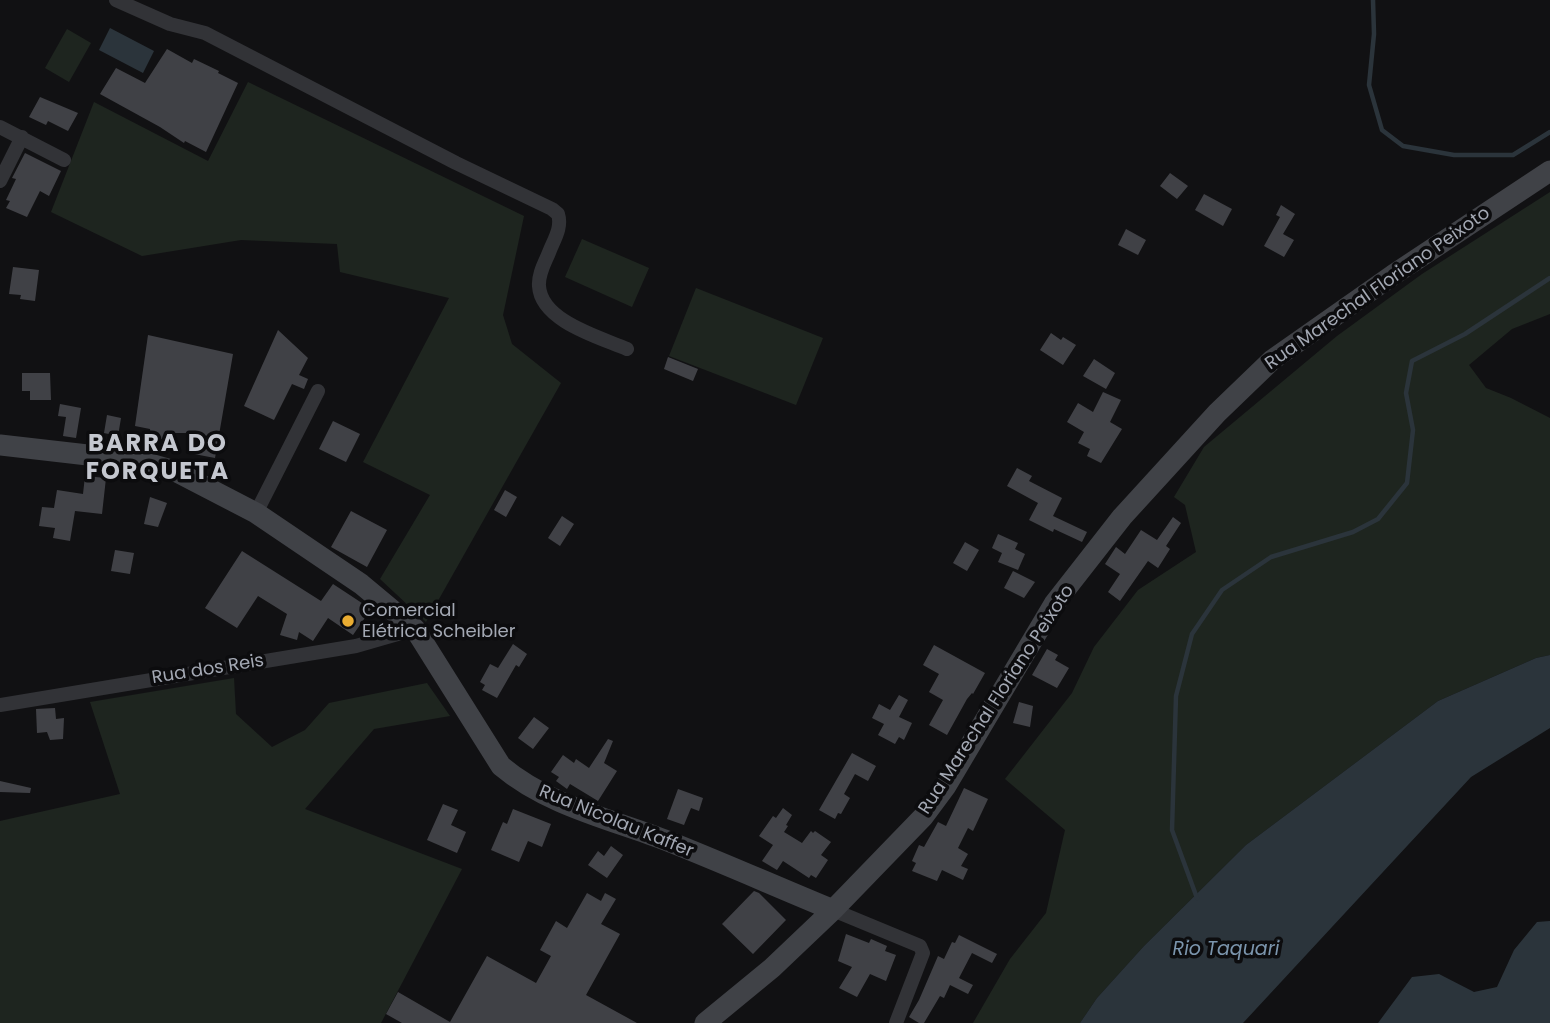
<!DOCTYPE html>
<meta charset="utf-8">
<style>
body{margin:0}
canvas{display:block;background:#111113}
</style>
<canvas width="1550" height="1023"></canvas>
<script>
const ctx = document.querySelector('canvas').getContext('2d');
ctx.lineJoin = 'round';
function paint(path, color) {
  ctx.fillStyle = color;
  ctx.fill(path, 'evenodd');
}
function strokePath(path, color, width, dash) {
  ctx.strokeStyle = color;
  ctx.lineWidth = width;
  ctx.lineCap = dash ? 'butt' : 'round';
  ctx.setLineDash(dash || []);
  ctx.stroke(path);
}
function drawText(font, color, halo, rows, align = 'center') {
  ctx.font = font + ' Poppins,sans-serif';
  ctx.lineWidth = 7;
  ctx.setLineDash([]);
  ctx.textBaseline = 'middle';
  ctx.strokeStyle = halo;
  ctx.fillStyle = color;
  for (const [text, x, y, turn = 0] of rows) {
    ctx.save();
    ctx.translate(x, y);
    ctx.rotate((+turn || 0) * Math.PI / 180);
    ctx.textAlign = isNaN(turn) ? turn : align;
    if (halo) ctx.strokeText(text, 0, 0);
    ctx.fillText(text, 0, 0);
    ctx.restore();
  }
}
paint(new Path2D(`
 M67,29l24,14 -22,39 -24,-14z
 M248,82l276,134 -21,99 9,29 49,39 -135,239 -46,-43 50,-84 -67,-33 86,-164 -109,-26 -3,-28 -96,-4 -99,16 -91,-44 43,-110 114,59z
 M1550,192v122l-38,15 -43,36 17,23 25,10 39,20v237l-14,3 -98,43 -192,144 -102,101 -47,52 -17,25h-107l37,-64 36,-46 19,-83 -60,-51 67,-86 22,-46 44,-57 58,-38 -11,-47 -11,-8 30,-50 133,-111 85,-62z
 M582,239l67,29 -17,39 -67,-30z
 M696,288l127,50 -27,67 -127,-49z
 M234,678l2,36 36,33 33,-17 24,-27 98,-20 23,33 -76,13 -69,80 157,60 -81,154h-381v-202l120,-27 -30,-92z`), '#1e251f');
paint(new Path2D(`
 M110,28l44,23 -11,22 -44,-23z
 M1550,655v73l-79,49 -228,246h-163l17,-25 47,-52 102,-101 192,-144 98,-43z
 M1550,921v102h-172l34,-46 27,-3 35,18 23,-5 17,-37 23,-28z`), '#2b343b');
strokePath(new Path2D(`
 M1373,0l1,34 -5,51 13,45 21,16 51,9h59l37,-23
 M1197,898l-25,-68 4,-134 16,-62 30,-44 49,-33 82,-25 25,-13 29,-36 6,-53 -7,-37 6,-32 53,-27 85,-56`), '#2b343b', 4.5);
paint(new Path2D(`
 M167,49l25,14 2,-4 25,12 -1,2 20,10 -32,69 -21,-11 -1,2 -24,-16 -60,-33 16,-26 29,15z
 M40,97l38,16 -10,18 -20,-10 -2,4 -17,-8z
 M25,153l36,18 -12,25 -9,-5 -13,26 -21,-9 4,-7 -4,-1 10,-21 -4,-1z
 M1170,173l18,13 -11,13 -17,-13z
 M1204,194l28,15 -9,17 -28,-16z
 M1281,205l14,9 -12,20 11,6 -10,17 -20,-11 16,-29 -4,-2z
 M1126,229l20,11 -8,15 -20,-10z
 M13,267l26,3 -4,31 -15,-2 1,-4 -12,-1z
 M278,330l30,28 -9,17 9,4 -4,10 -12,-5 -18,36 -30,-14z
 M1051,333l10,7 2,-3 13,8 -13,20 -23,-15z
 M148,335l85,19 -18,104 -21,-4 4,-21h-28l-2,7 -17,-2 -1,-9 -15,-3z
 M668,357l30,12 -5,12 -29,-12z
 M1094,359l21,14 -9,16 -23,-13z
 M22,373h28l1,27h-21v-9h-8z
 M1103,392l18,8 -11,22 12,7 -21,34 -14,-7 3,-7 -12,-6 6,-11 -17,-10 11,-19 15,9z
 M60,404l21,4 -5,30 -13,-2 3,-19 -8,-1z
 M107,415l14,3 -3,18 -14,-3z
 M333,421l27,13 -14,28 -27,-13z
 M1017,468l15,8 -3,5 33,17 -9,18 34,16 -5,10 -28,-13 -1,3 -24,-12 9,-17 -31,-17z
 M85,476l21,2 -4,36 -27,-3 -5,30 -17,-3 2,-10 -16,-2 3,-19 12,1 3,-18 26,4z
 M505,490l12,7 -11,20 -12,-7z
 M150,497l17,6 -9,24 -14,-3z
 M351,511l36,19 -20,37 -36,-20z
 M562,516l12,8 -14,22 -12,-8z
 M1173,517l8,6 -15,23 4,3 -12,19 -10,-7 -28,40 -12,-9 12,-18 -15,-10 11,-17 9,7 16,-24 16,10z
 M998,534l20,9 -3,6 10,5 -7,16 -20,-8 4,-9 -10,-5z
 M965,542l14,8 -12,21 -14,-8z
 M115,550l19,3 -4,21 -19,-3z
 M242,551l79,50 12,-17 38,25 -18,26 -25,-17 -15,23 -14,-9 -2,8 -17,-5 7,-21 -29,-18 -21,32 -32,-20z
 M1013,571l22,11 -11,16 -20,-10z
 M513,644l14,10 -8,13 -3,-2 -19,33 -15,-8 3,-5 -5,-3 10,-18 8,4z
 M934,645l51,28 -12,21 -1,-1 -5,6 -20,36 -18,-10 14,-25 -14,-8 10,-18 -16,-9z
 M1047,649l11,6 -3,5 14,8 -12,20 -25,-13z
 M899,695l9,5 -9,17 13,6 -8,17 -5,-3 -4,7 -17,-9 6,-11 -12,-6 7,-14 11,6z
 M1019,702l14,4 -3,21 -17,-4z
 M55,708l1,11 8,-1 -1,21 -13,1 -3,-8 -10,1 -1,-24z
 M534,717l15,11 -16,21 -15,-11z
 M608,739l5,2 -9,22 13,8 -19,30 -28,-17 -3,5 -11,-8 3,-4 -8,-5 12,-17 11,8 2,-4 13,9z
 M852,753l24,13 -8,15 -13,-7 -11,20 6,4 -9,16 -3,-1 -3,6 -16,-9z
 M0,781l31,7 -1,5 -30,-1z
 M964,788l24,11 -15,32 -5,-3 -10,20 10,6 -7,12 7,3 -5,11 -21,-10 -5,11 -25,-10 4,-8 -4,-2 7,-16 5,2 14,-25 8,4z
 M678,789l25,9 -4,13 -8,-3 -7,17 -17,-6z
 M443,804l15,6 -7,15 15,7 -9,21 -30,-13z
 M783,808l9,7 -6,10 2,1 -4,6 18,11 9,-12 2,2 2,-2 16,11 -10,13 7,5 -12,18 -5,-3 -2,3 -26,-17 -6,9 -15,-9 11,-16 -14,-9 14,-20 3,2z
 M513,809l38,15 -9,23 -14,-6 -9,21 -28,-12 12,-28 4,2z
 M611,846l12,9 -16,23 -19,-13 10,-14 6,5z
 M754,891l5,2 27,27 -33,34 -31,-30z
 M587,893l14,8 4,-8 11,6 -15,25 19,10 -34,61 51,28h-235l-16,-9 12,-22 52,30 37,-66 49,27 15,-27 -11,-6 16,-29 11,7z
 M846,934l23,9 2,-4 16,7 -2,5 11,4 -10,26 -16,-7 -13,23 -18,-9 13,-21 -14,-6z
 M959,935l38,19 -5,9 -20,-10 -13,25 14,7 -5,9 -18,-9 -6,13 -4,-2 -16,27h-5l-10,-6 10,-17 19,-44 6,3 8,-17 3,1z`), '#404146');
strokePath(new Path2D(`
 M116,0l54,24 35,9 251,130 96,46 6,5c4,13 -3,24 -8,36 -4,11 -12,23 -11,36 2,35 60,51 88,63
 M0,127l64,33
 M0,181l22,-44
 M256,513l62,-122
 M0,705l356,-59 59,-17
 M833,910l87,36 3,7 -27,70`), '#323337', 14);
strokePath(new Path2D(`
 M0,445l140,16 35,10 81,42 105,71 54,45 86,137c46,39 109,53 164,74 56,22 112,47 168,70
 M705,1023l67,-55 61,-58 90,-93 23,-31 108,-182 68,-87 95,-104 55,-53 121,-85 157,-104`), '#404247', 21);
for (const [x, y, r, color] of [
 [348,621,7,"#eaad32"]
]) {
  const dot = new Path2D();
  dot.arc(x, y, r, 0, 2 * Math.PI);
  ctx.fillStyle = color;
  ctx.fill(dot);
  strokePath(dot, '#0c0c0e', 2.5);
}
drawText('18px', '#a3a8b3', '#0c0c0e', [
 ["Rua Marechal Floriano Peixoto",1378,289,-35],
 ["Rua dos Reis",208,670,-9],
 ["Rua Marechal Floriano Peixoto",997,700,-57],
 ["Rua Nicolau Kaffer",616,822,22]
]);
drawText('18px', '#a3a8b3', '#0c0c0e', [
 ["Comercial",362,611],
 ["Elétrica Scheibler",362,632]
], 'left');
drawText('italic 19px', '#7b95ad', '#0c0c0e', [
 ["Rio Taquari",1226,950]
]);
ctx.letterSpacing = '2px';
drawText('bold 24px', '#c4c7cf', '#0c0c0e', [
 ["BARRA DO",158,445],
 ["FORQUETA",158,473]
]);
ctx.letterSpacing = '0px';
</script>
